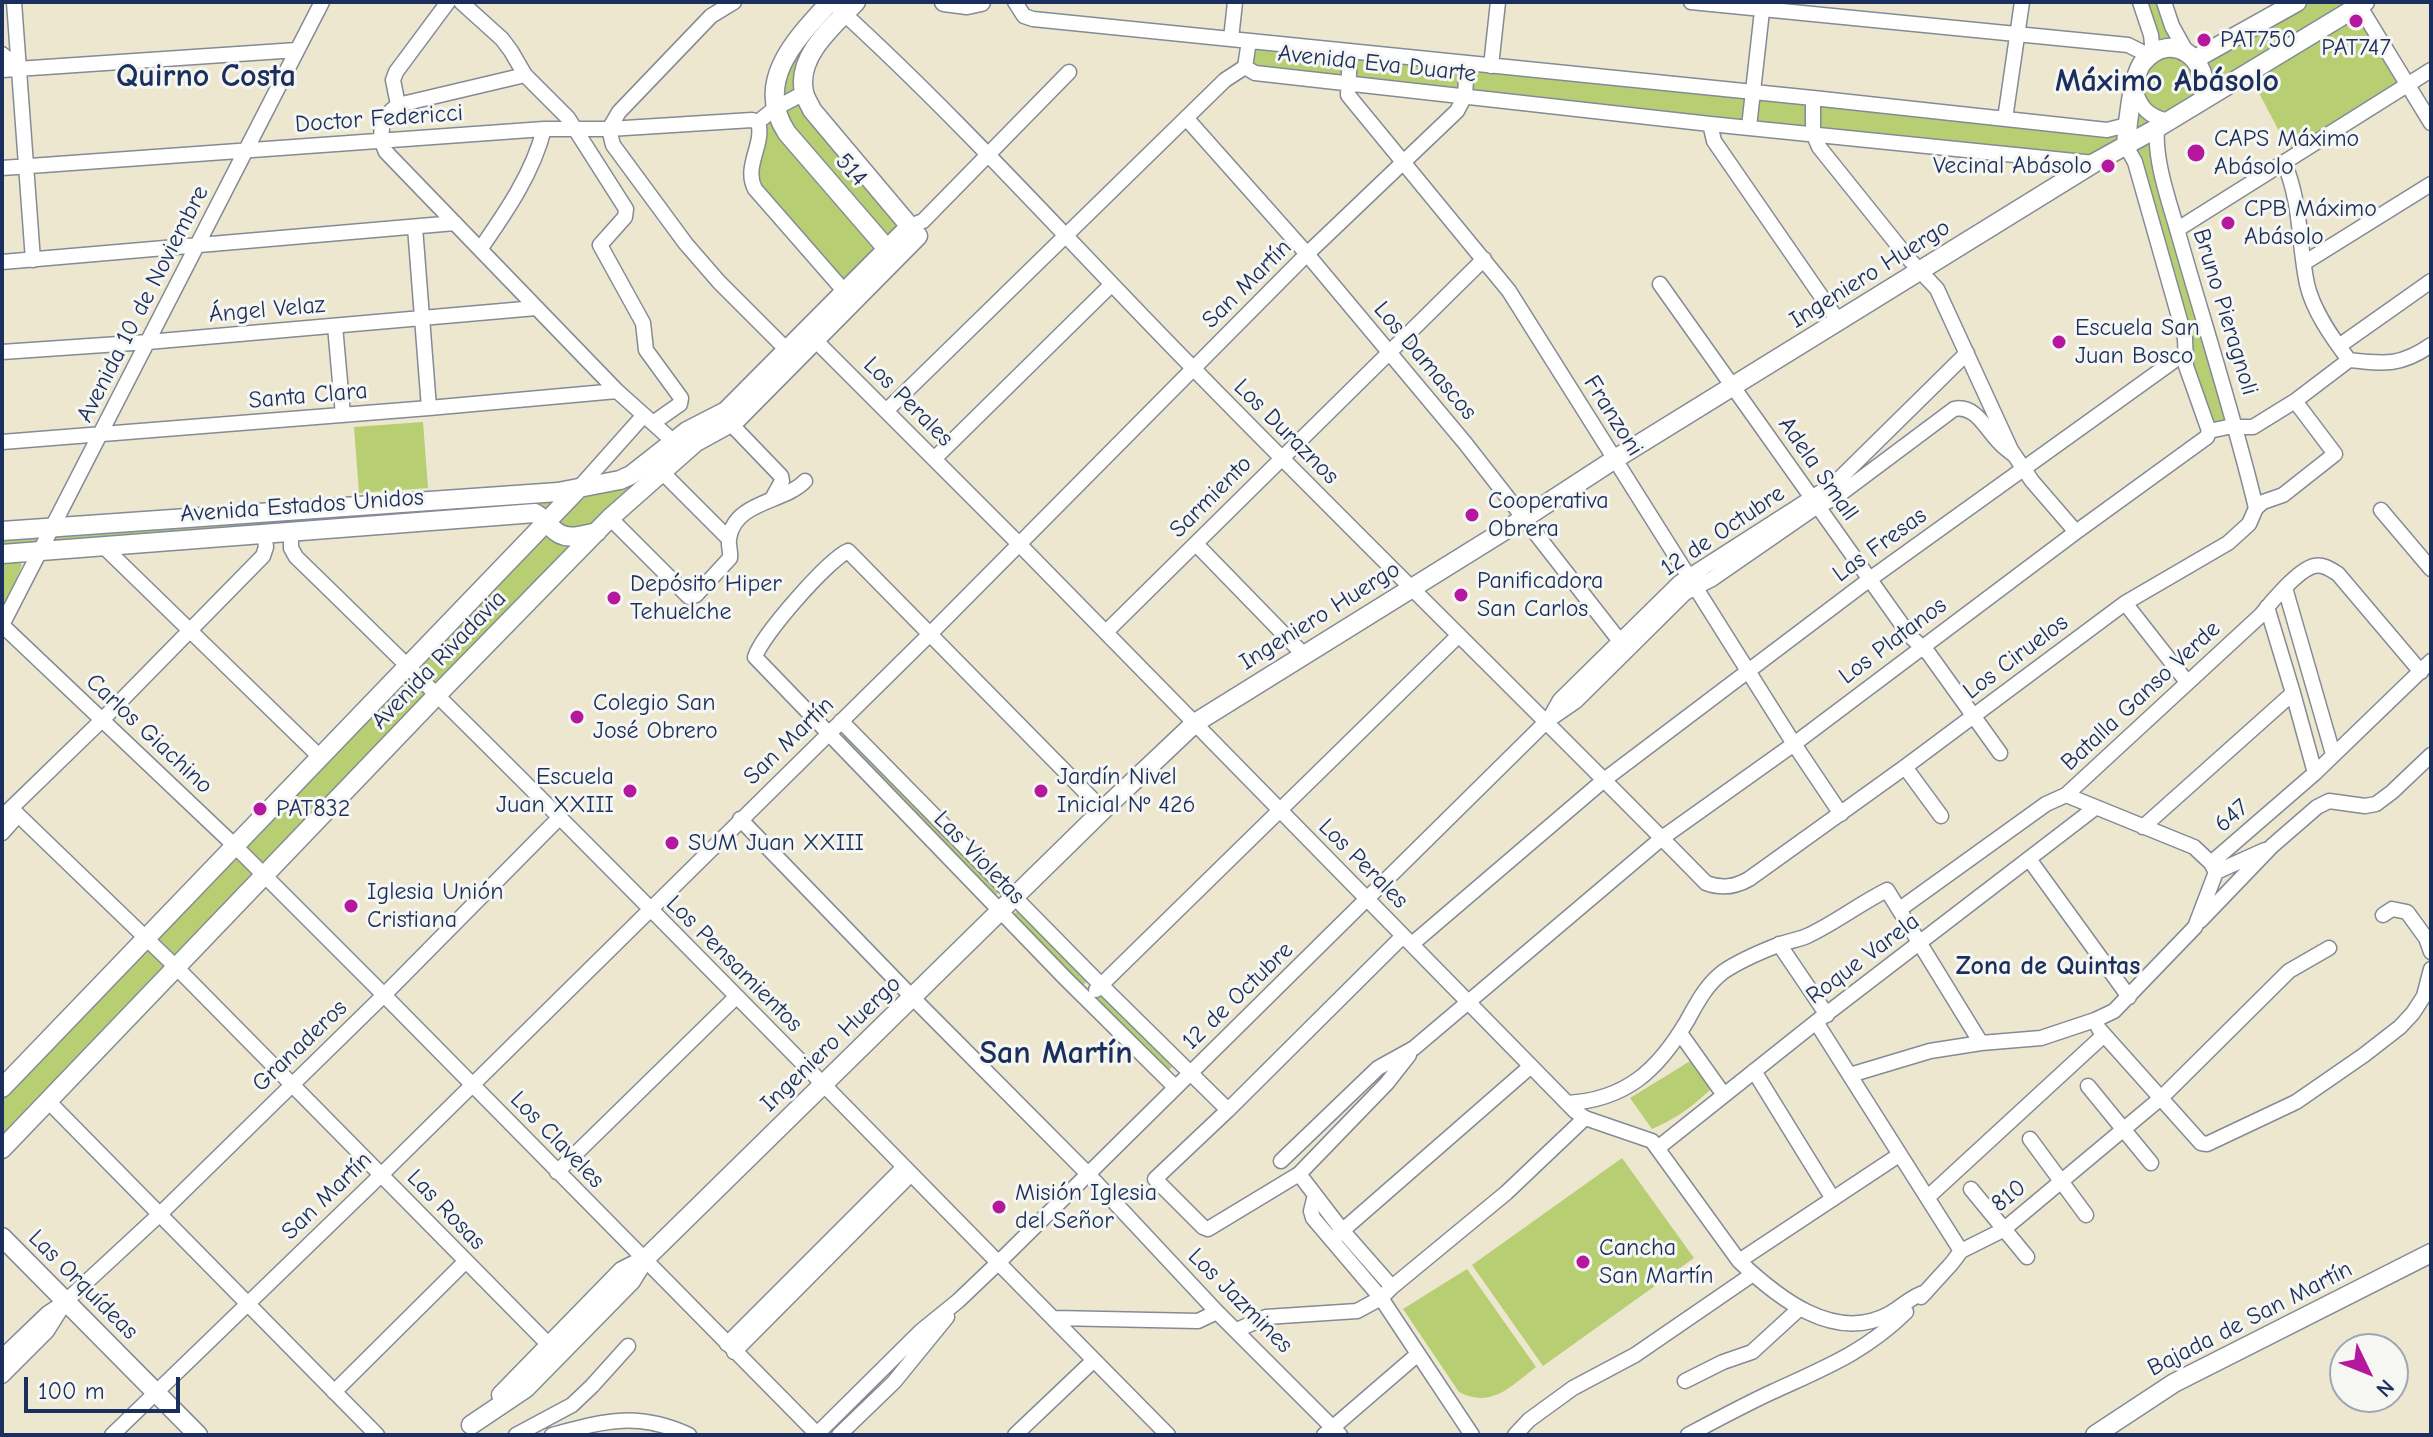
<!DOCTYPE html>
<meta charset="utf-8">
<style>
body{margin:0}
#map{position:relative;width:2433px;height:1437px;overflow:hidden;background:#ede7cf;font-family:"Comic Neue",sans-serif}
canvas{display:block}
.frame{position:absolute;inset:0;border:4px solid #1b2f5e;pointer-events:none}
.north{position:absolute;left:2329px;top:1333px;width:80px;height:80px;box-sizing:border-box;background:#f6f6f2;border:2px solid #9ea6b7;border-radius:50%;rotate:133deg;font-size:22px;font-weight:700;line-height:32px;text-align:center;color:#1b2f5e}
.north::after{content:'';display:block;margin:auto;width:28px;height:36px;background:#b5179e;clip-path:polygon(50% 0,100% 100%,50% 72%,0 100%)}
.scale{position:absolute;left:24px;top:1377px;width:156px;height:36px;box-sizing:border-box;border:4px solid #1b2f5e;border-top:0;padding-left:10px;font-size:24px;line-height:28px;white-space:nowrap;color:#1b2f5e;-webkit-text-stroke:6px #f6f6f2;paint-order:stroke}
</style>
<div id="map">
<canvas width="2433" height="1437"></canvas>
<div class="frame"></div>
<div class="north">N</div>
<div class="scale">100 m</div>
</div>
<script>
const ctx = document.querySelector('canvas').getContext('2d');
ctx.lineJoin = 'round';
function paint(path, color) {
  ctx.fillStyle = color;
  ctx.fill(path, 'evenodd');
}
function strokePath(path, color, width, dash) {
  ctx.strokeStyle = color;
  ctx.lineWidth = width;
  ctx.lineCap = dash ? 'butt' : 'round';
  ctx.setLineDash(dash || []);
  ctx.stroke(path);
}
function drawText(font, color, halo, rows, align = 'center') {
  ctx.font = font + ' "Comic Neue",sans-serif';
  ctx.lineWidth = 6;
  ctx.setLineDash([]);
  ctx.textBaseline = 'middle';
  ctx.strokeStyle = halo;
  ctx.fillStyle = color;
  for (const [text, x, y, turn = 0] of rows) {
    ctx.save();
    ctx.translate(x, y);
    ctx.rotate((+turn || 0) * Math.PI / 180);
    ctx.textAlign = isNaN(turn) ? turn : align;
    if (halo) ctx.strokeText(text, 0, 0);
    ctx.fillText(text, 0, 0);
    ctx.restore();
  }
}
paint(new Path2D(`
 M830,2h26l-35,37 -17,54 114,143 -222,206 -694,707v-61l233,-242 305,-331 -538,39v-23l618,-51 80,-57 145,-131 -90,-103 4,-54 15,-26 -1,-15z
 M2140,2h24l23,51 110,-51h68l-162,97 -48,42 82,287 -28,3 -83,-285 -32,17 -844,-92 -1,-30 878,84 26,-72z
 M2360,8l38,73 -3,6 -106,63 -40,-76z
 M423,422l5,66 -69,5 -5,-66z
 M18,560l4,5 -16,39 -4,5v-48z
 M845,733l157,157 -10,8 -155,-157z
 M1017,911l71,69 -7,8 -70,-71z
 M1101,992l71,75 -6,6 -73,-73z
 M1695,1058l20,27c-19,19 -39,34 -63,44l-22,-31z
 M1622,1158l72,100 -151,108 -71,-101z
 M1467,1269l69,98c-25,19 -44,42 -77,25l-56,-83z`), '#b7ce73');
const minor = new Path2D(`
 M14,2l19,258
 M448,2l-52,70 -3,8 5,25c-17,12 -21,28 -12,47l231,239 57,51
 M461,2l41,37 9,12 14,24 43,43 58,91 -1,8 -25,28 43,78 3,27 35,48 -1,6 -27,19
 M734,2l-23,14 -92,96 -10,17 4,16 73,99 33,38 68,68
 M1015,2l9,14 9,3 780,79 294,32 20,-5
 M1691,2l437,43 22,11
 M2140,2l11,33 2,18
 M2164,2l8,24 15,27
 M2357,2l74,121
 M839,9c123,112 235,238 352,357 170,174 345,344 515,517 16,6 29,4 43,-4l156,-112 220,-164 103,-60 21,-19 7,-16 7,-6 20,-7 52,-41 -40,-53
 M1231,39l4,-37
 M1249,41l-4,26 10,6 455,51 384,39
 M1350,51l-2,44 161,196 285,453 47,70
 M2,54l17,15
 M1491,66l7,-64
 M2,70l295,-20
 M2135,89c5,19 14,28 34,32
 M1813,98v35l6,14 90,112 28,30 74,161 21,31 44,51
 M398,105l127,-30
 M1187,119l120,135 158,189 154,197
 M2005,119l17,-117
 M758,122c7,22 -15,44 -3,67l90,103
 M758,122l16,-13 30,-16
 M1710,124l4,17 125,181
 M1749,127l14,-125
 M2157,128c-3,33 13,76 22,108 26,91 55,180 77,272
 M2126,146l9,16 50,176 1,28 23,65
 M2284,162c18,44 14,79 23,122 6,27 26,55 42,76
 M2,168l542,-39h65l143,-9 6,2
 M910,226l13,-5 146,-149
 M415,227l14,181
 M2178,229l253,-159
 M481,248c25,-36 52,-75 63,-119
 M2,262l453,-39
 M2304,263l127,-79
 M1660,284l250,352 19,18 71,99
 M335,326l8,89
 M809,334l211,211 555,566 10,7 67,23 87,120c37,35 95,83 150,53 13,-7 22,-18 37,-22
 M2339,346l92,-65
 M2,352l146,-10 388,-34
 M886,411l339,-331 20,-13
 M730,423l51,53 1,5 -10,18
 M2,442l427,-34 188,-17
 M934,459l177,-174
 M662,472l67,67
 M579,488l65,-73
 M2381,510l50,59
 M610,518l79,79 7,-2 34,-37c1,-6 -2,-13 -1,-19 5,-38 55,-36 76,-58
 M291,532v16l5,9c296,287 582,585 872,878
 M1196,544l108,111
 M102,545l219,213
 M2285,588l48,166
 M2125,603l62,79
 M2267,607l26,86 22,80
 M2,625l233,221 149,149 434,440
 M2,625l320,-623
 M1106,632l378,-373
 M1551,716l9,-16 119,-117 156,-100 132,-130
 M841,721l260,264 127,125
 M1905,767l36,49
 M2066,795l128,52 17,16
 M12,809l165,159 373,378
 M1103,810l-255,-259c-20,9 -86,84 -93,106l309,320 111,110
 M2,817l100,-97 161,-164 3,-9 -2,-14
 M740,819l173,179 175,176 129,138 123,123
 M2143,827l150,-134
 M2,833l16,-18
 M2029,859l100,138
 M2216,872l49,-22
 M1900,909l146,-105 20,-9 195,-180c10,-13 37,-45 53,-49 9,-2 16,3 24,8l83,98
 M2383,915l9,-6 15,3 19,26 5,14
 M2200,921l72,-75 45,-39 12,-6 36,5 11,-2 16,-12 39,-37
 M1403,936l-175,174 -73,69 48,48 5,2 91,-55 88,-91 22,-28
 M1412,944l192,-164 266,-201 316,-227
 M1779,944l48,71
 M1096,990l363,-355
 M2095,1020l4,9 102,114 6,1 89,-42 68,-47 36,-28 13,-14 11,-17 7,-27
 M1816,1022l145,229
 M1680,1033l44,62
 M1754,1071l79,128
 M1850,1075l80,-24 51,-8 60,-5 54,-18 19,-9 81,-84 21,-55 -5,-9 104,-90 116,-112
 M2088,1086l63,77
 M48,1101l329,334
 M1567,1103c59,-3 91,-33 120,-82 10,-18 19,-36 36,-49 16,-11 37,-20 55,-27 10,-4 20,-5 29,-9 28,-13 52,-32 80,-46l94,153
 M2030,1139l56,76
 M1659,1147l157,-125 279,-214
 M1281,1161l97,-93 36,-20 248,-210 132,-94 282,-212 131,-95 2,-6 19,-4h25l42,-26 54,-41c36,4 52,6 82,-15
 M557,1172l179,-175
 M1299,1174l43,56 50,57 -11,11 91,137
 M1971,1189l56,68
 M1928,1197l176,-162
 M1335,1237l196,-171
 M1739,1261l160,-106
 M1392,1287l114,-94 79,-75
 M1921,1297l31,-34 9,-12 42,-21 158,-132 128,-127 40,-23
 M1055,1318l143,3 19,-9
 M1237,1330l29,-13 91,-6 24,-13 -68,-80 -2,-7 4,-16
 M727,1344l176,-176
 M734,1352l176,-177
 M2,1357l46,-44 18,-12 94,-87 224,-219 175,-177
 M2,1376l45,-45 17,-27
 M1685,1381l38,-19 29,-10 47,-43
 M334,1392l132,-131
 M817,1434l104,-103 37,-30 42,-40 547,-540 29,-20 109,-108 27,-14 104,-72 19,-9 119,-89c21,-5 32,20 45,33 4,5 10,9 15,13
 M112,1435l269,-260 549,-541 377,-380 150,-143 8,-15 2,-33
 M516,1435l56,-30 20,-19 36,-40
 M552,1435c52,-14 85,-24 137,0
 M839,1435l55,-53 53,-65
 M1015,1435l79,-75
 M1324,1435l94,-81
 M1515,1435l14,-15 44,-32 62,-33 118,-81
 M1688,1435c28,-15 56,-30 84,-43 52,-24 92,-39 134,-80`);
const major = new Path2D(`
 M830,2c-34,37 -77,80 -43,131l108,125
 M944,2l23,3 14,-3
 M2195,59l102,-57
 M2126,146c1,-18 6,-73 18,-85 27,-31 68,-3 59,38
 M2,531l556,-39 62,-12 11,-5 56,-44 39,-20 184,-185
 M2,554l533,-41c7,4 10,8 16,14 13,15 29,9 46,5
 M2,1088l577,-600
 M2,1149l436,-455 172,-176 86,-76 40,-22 182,-184 -106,-126c-2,-5 -7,-12 -8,-18 -8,-36 30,-67 52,-90
 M2,1237l196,198
 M501,1395l121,-124 22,-11
 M471,1425l55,-37 105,-107 13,-21 459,-450 92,-87 328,-204 92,-60 479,-296 63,-35 208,-126
 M2095,1435l79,-52 257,-130`);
strokePath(minor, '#848b96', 17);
strokePath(major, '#848b96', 21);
strokePath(minor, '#fff', 14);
strokePath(major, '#fff', 18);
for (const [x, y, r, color] of [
 [2356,21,8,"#b5179e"],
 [2204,40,8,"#b5179e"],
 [2196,153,10,"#b5179e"],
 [2108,166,8,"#b5179e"],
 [2228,223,8,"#b5179e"],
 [2059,342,8,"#b5179e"],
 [1472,515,8,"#b5179e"],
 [1461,595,8,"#b5179e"],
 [614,598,8,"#b5179e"],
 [577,717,8,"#b5179e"],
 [630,791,8,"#b5179e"],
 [1041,791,8,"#b5179e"],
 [260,809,8,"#b5179e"],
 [672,843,8,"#b5179e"],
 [351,906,8,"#b5179e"],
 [999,1207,8,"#b5179e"],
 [1583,1262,8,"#b5179e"]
]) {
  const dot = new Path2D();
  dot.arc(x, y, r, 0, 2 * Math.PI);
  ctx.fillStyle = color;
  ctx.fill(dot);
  strokePath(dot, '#f6f6f2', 3);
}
drawText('24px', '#1b2f5e', '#f6f6f2', [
 ["PAT750",2220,40],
 ["PAT747",2356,48,"center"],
 ["CAPS Máximo",2214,139],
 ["Abásolo",2214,167],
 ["Vecinal Abásolo",2092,166,"right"],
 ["CPB Máximo",2244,209],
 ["Abásolo",2244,237],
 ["Escuela San",2075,328],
 ["Juan Bosco",2075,356],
 ["Cooperativa",1488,501],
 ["Obrera",1488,529],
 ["Panificadora",1477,581],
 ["San Carlos",1477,609],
 ["Depósito Hiper",630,584],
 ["Tehuelche",630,612],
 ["Colegio San",593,703],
 ["José Obrero",593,731],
 ["Escuela",614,777,"right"],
 ["Juan XXIII",614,805,"right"],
 ["Jardín Nivel",1057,777],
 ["Inicial Nº 426",1057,805],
 ["PAT832",276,809],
 ["SUM Juan XXIII",688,843],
 ["Iglesia Unión",367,892],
 ["Cristiana",367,920],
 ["Misión Iglesia",1015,1193],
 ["del Señor",1015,1221],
 ["Cancha",1599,1248],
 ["San Martín",1599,1276]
], 'left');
drawText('24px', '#1b2f5e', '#f6f6f2', [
 ["Avenida Eva Duarte",1377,64,6],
 ["Doctor Federicci",379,119,-4],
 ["514",851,170,49],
 ["Ingeniero Huergo",1870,274,-32],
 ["San Martín",1247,284,-45],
 ["Avenida 10 de Noviembre",143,304,-63],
 ["Ángel Velaz",267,310,-5],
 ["Bruno Pieragnoli",2225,312,73],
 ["Los Damascos",1425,361,50],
 ["Santa Clara",308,396,-5],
 ["Los Perales",908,402,45],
 ["Franzoni",1613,416,58],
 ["Los Duraznos",1286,432,45],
 ["Adela Small",1818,469,55],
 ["Sarmiento",1211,497,-45],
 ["Avenida Estados Unidos",302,506,-4],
 ["12 de Octubre",1723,531,-34],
 ["Las Fresas",1880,545,-36],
 ["Ingeniero Huergo",1320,616,-32],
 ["Los Platanos",1893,641,-37],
 ["Los Ciruelos",2016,657,-37],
 ["Avenida Rivadavia",439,660,-46],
 ["Batalla Ganso Verde",2141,696,-43],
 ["Carlos Giachino",149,734,43],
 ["San Martín",789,741,-44],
 ["647",2232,816,-41],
 ["Las Violetas",979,858,46],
 ["Los Perales",1363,864,45],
 ["Roque Varela",1863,959,-37],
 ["Los Pensamientos",734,964,45],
 ["12 de Octubre",1238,996,-44],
 ["Ingeniero Huergo",831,1044,-44],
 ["Granaderos",300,1046,-44],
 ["Los Claveles",557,1140,46],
 ["San Martín",327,1196,-44],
 ["810",2009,1196,-39],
 ["Las Rosas",446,1210,46],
 ["Las Orquídeas",83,1285,45],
 ["Los Jazmines",1240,1301,45],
 ["Bajada de San Martín",2250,1319,-27]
]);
drawText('bold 26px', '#1b2f5e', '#f6f6f2', [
 ["Zona de Quintas",2048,967]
]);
drawText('bold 32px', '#1b2f5e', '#f6f6f2', [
 ["Quirno Costa",206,77],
 ["Máximo Abásolo",2167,82],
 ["San Martín",1056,1054]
]);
</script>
